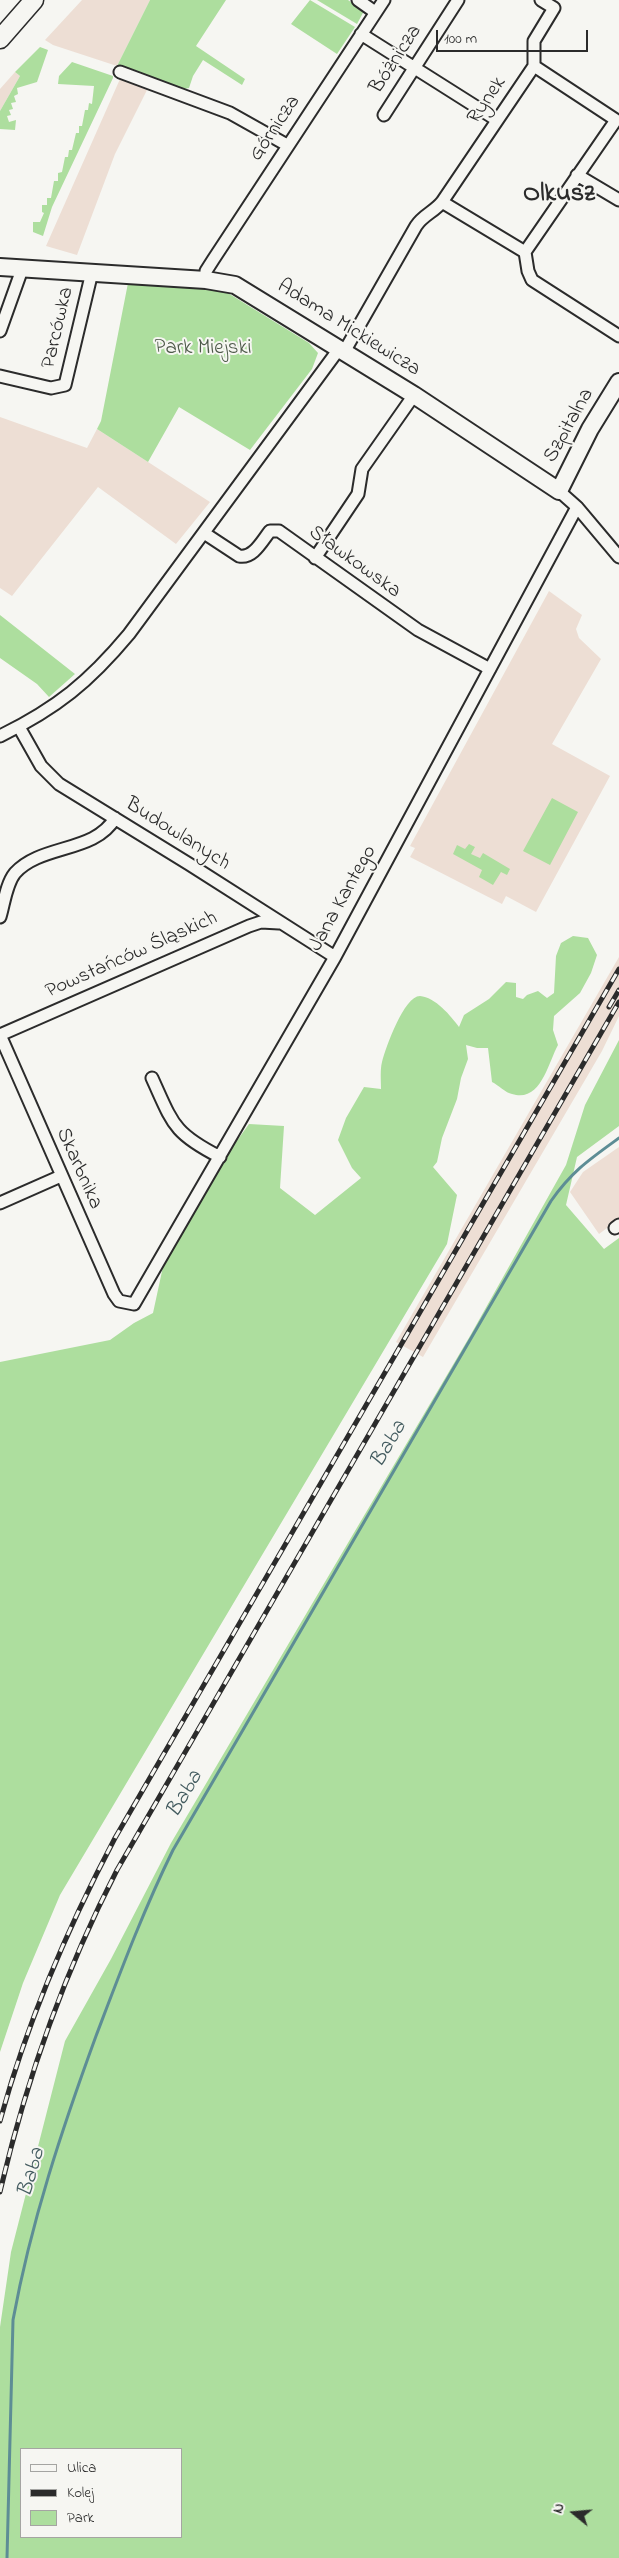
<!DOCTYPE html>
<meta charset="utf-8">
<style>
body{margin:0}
#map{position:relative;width:619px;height:2558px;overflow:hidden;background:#f6f6f2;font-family:"Indie Flower",sans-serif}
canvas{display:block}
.legend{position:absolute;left:20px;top:2448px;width:162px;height:90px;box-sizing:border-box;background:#f6f6f2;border:1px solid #a5a5a2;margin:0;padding:6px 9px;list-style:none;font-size:15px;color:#2b2b2b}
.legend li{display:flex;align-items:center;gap:10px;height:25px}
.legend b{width:25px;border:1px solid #a5a5a2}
.north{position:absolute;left:549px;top:2488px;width:50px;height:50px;-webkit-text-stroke:4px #f6f6f2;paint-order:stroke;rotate:287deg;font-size:14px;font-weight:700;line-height:20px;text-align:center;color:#2b2b2b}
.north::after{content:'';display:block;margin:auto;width:18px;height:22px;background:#2b2b2b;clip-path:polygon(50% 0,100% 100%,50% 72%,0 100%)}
.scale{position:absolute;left:436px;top:30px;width:152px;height:22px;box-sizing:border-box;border:2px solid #2b2b2b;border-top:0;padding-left:6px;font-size:15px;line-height:18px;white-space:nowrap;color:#2b2b2b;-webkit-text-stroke:4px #f6f6f2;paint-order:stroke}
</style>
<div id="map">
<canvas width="619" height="2558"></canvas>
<ul class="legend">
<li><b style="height:6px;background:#f6f6f2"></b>Ulica</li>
<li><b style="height:6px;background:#2b2b2b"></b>Kolej</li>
<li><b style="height:14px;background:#adde9e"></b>Park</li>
</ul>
<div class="north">N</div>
<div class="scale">100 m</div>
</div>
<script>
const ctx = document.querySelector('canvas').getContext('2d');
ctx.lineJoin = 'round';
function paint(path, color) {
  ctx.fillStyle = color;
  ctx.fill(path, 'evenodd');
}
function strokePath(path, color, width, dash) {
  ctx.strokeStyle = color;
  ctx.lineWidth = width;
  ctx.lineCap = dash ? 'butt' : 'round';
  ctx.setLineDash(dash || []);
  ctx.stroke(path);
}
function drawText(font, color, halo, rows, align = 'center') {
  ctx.font = font + ' "Indie Flower",sans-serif';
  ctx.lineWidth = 4;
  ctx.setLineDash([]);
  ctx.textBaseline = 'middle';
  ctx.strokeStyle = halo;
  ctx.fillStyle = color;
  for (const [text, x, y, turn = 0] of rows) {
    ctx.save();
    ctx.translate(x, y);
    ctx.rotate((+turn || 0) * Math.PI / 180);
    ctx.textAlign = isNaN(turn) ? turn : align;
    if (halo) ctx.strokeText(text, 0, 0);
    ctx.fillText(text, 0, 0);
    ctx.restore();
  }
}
paint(new Path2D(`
 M82,0h68l-33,66 -64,-21 -8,-5z
 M15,72l5,4 -20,35v-22z
 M120,79l27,11 -32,64 -38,101 -31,-9z
 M0,417l87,31 10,-19 113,73 -34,42 -78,-57 -86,109 -12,-8z
 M549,591l33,24 -6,14 3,9 22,21 -49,85 58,32 -74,136 -30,-16 -4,8 -92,-47 5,-9 -5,-2z
 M619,957v59l-17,35 -179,306 -27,-15z
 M619,1147v72l-20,15 -29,-42 13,-20z`), '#edded4');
paint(new Path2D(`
 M150,0h76l-30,46 49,33 -3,6 -39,-25 -10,16 -4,12 -6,1 -66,-23z
 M310,0l45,27 -18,27 -46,-30z
 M317,0h31l16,11 -7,13z
 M40,47l8,3 -11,32 -20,6 1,6 -4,2 2,6 -5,1 2,6 -4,1 2,5 -4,1 2,6 7,-2 -1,10 -15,-1v-18l20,-35 -5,-4z
 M72,62l41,14v2l-61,129 -9,29 -10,-4v-10h7l4,-9 -2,-1v-7h5v-7h4l3,-17h4v-8l4,-1 3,-15h3l1,-7h3l4,-17h3v-7h3l3,-16h3l1,-7 3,1 2,-18 -36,-2 1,-8z
 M128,283l95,7 86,53 9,10 -6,16 -62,81 -71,-43 -31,55 -51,-33 4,-8z
 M0,615l75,59 -26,23 -12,-13 -37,-26z
 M552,798l26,14 -28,53 -27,-14z
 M469,844l6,3 -4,7 9,4 3,-5 27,16 -3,6 -6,-3 -8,13 -14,-8 3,-7 -29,-16 4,-9 8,4z
 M573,936l15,2 9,17 -6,18 -11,20 -26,23 -1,14 5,15c-10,18 -17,58 -46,49 -6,-1 -14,-9 -20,-12l-4,-34h-11l-11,-3 2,14 -7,19 -4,21 -15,39 -5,24 -4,5 24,28 -10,49 -387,651 -37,88 -23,69v-690l110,-22 24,-17 19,-10 11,-51 54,-95 31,-43 35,2 -4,62 35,27 46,-37 -9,-10 -14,-28 8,-22 18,-31 17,2c0,-9 -1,-19 1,-27 4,-15 22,-66 38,-66 15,1 31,20 39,31l5,-12 25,-16 17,-17 10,1v14l7,2 4,-4 11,-4 9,7 7,-5 2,-37 5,-13z
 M619,1040v86l-42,31 -11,48 38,44 15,-11v1320h-619v-231l11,-75 54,-211 46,-82 60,-116 299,-507 96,-171 19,-60zM181,2449v88h-160v-88z`), '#adde9e');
strokePath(new Path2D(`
 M7,2558l6,-238c18,-98 49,-191 83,-284 24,-63 47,-125 77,-186l378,-649c21,-30 39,-42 68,-63`), '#5d8d95', 3);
const street = new Path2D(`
 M358,0l17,12
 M361,34l136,86
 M120,72l110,41 57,32
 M384,115l74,-115
 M577,175l42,25
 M442,202l83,50
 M525,252l91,-132 -82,-54
 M525,252l3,19 4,9 87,56
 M206,280v-9l7,-11 171,-260
 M0,331l20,-56v-7
 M344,352l72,-126c7,-11 18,-14 26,-24l92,-136v-25l20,-33 -13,-8
 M0,376l51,12 14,-3 27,-113
 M559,491l18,16 42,50
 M204,533l35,23c14,3 23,-15 31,-25h9l139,99 72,39
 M315,558l43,-64 4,-25 52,-74
 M19,727l22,39 18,18 130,80 146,93
 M0,736c57,-28 89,-54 129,-102l210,-285
 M0,917c4,-13 6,-33 15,-44 26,-29 80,-20 100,-55
 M0,1035l114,259 5,7 15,3 201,-347 242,-450
 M0,1035l249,-109 12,-4 18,1
 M152,1078c21,46 21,55 68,79
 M0,1203l61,-27
 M615,1228l4,-3`);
const secondary = new Path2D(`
 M0,267l206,13 29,5 179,110 145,96 31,-62 29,-47`);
const primary = new Path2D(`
 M0,39l34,-39`);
strokePath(street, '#2b2b2b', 15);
strokePath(secondary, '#2b2b2b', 20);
strokePath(primary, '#2b2b2b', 21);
strokePath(street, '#f6f6f2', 11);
strokePath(secondary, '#f6f6f2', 16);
strokePath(primary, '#f6f6f2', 18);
const rail = new Path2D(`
 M609,1007l10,-17
 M0,2121c27,-99 67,-192 115,-283l504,-869
 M0,2192c26,-112 64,-219 117,-322l502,-868`);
strokePath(rail, '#2b2b2b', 5);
strokePath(rail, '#f6f6f2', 3, [9]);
drawText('21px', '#2b2b2b', '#f6f6f2', [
 ["Bóżnicza",397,60,-57],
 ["Rynek",488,101,-56],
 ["Górnicza",276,129,-56],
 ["Parcówka",59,328,-77],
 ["Adama Mickiewicza",348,329,32],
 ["Szpitalna",570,426,-61],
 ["Sławkowska",354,563,36],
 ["Budowlanych",177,835,32],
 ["Jana Kantego",344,899,-61],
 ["Powstańców Śląskich",132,956,-24],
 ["Skarbnika",78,1169,66]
]);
drawText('21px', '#4c5848', '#f6f6f2', [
 ["Park Miejski",203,350]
]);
drawText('italic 22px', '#445c60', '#f6f6f2', [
 ["Baba",390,1445,-60],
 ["Baba",186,1795,-60],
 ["Baba",33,2173,-74]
]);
drawText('bold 26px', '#2b2b2b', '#f6f6f2', [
 ["Olkusz",559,196]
]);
</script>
